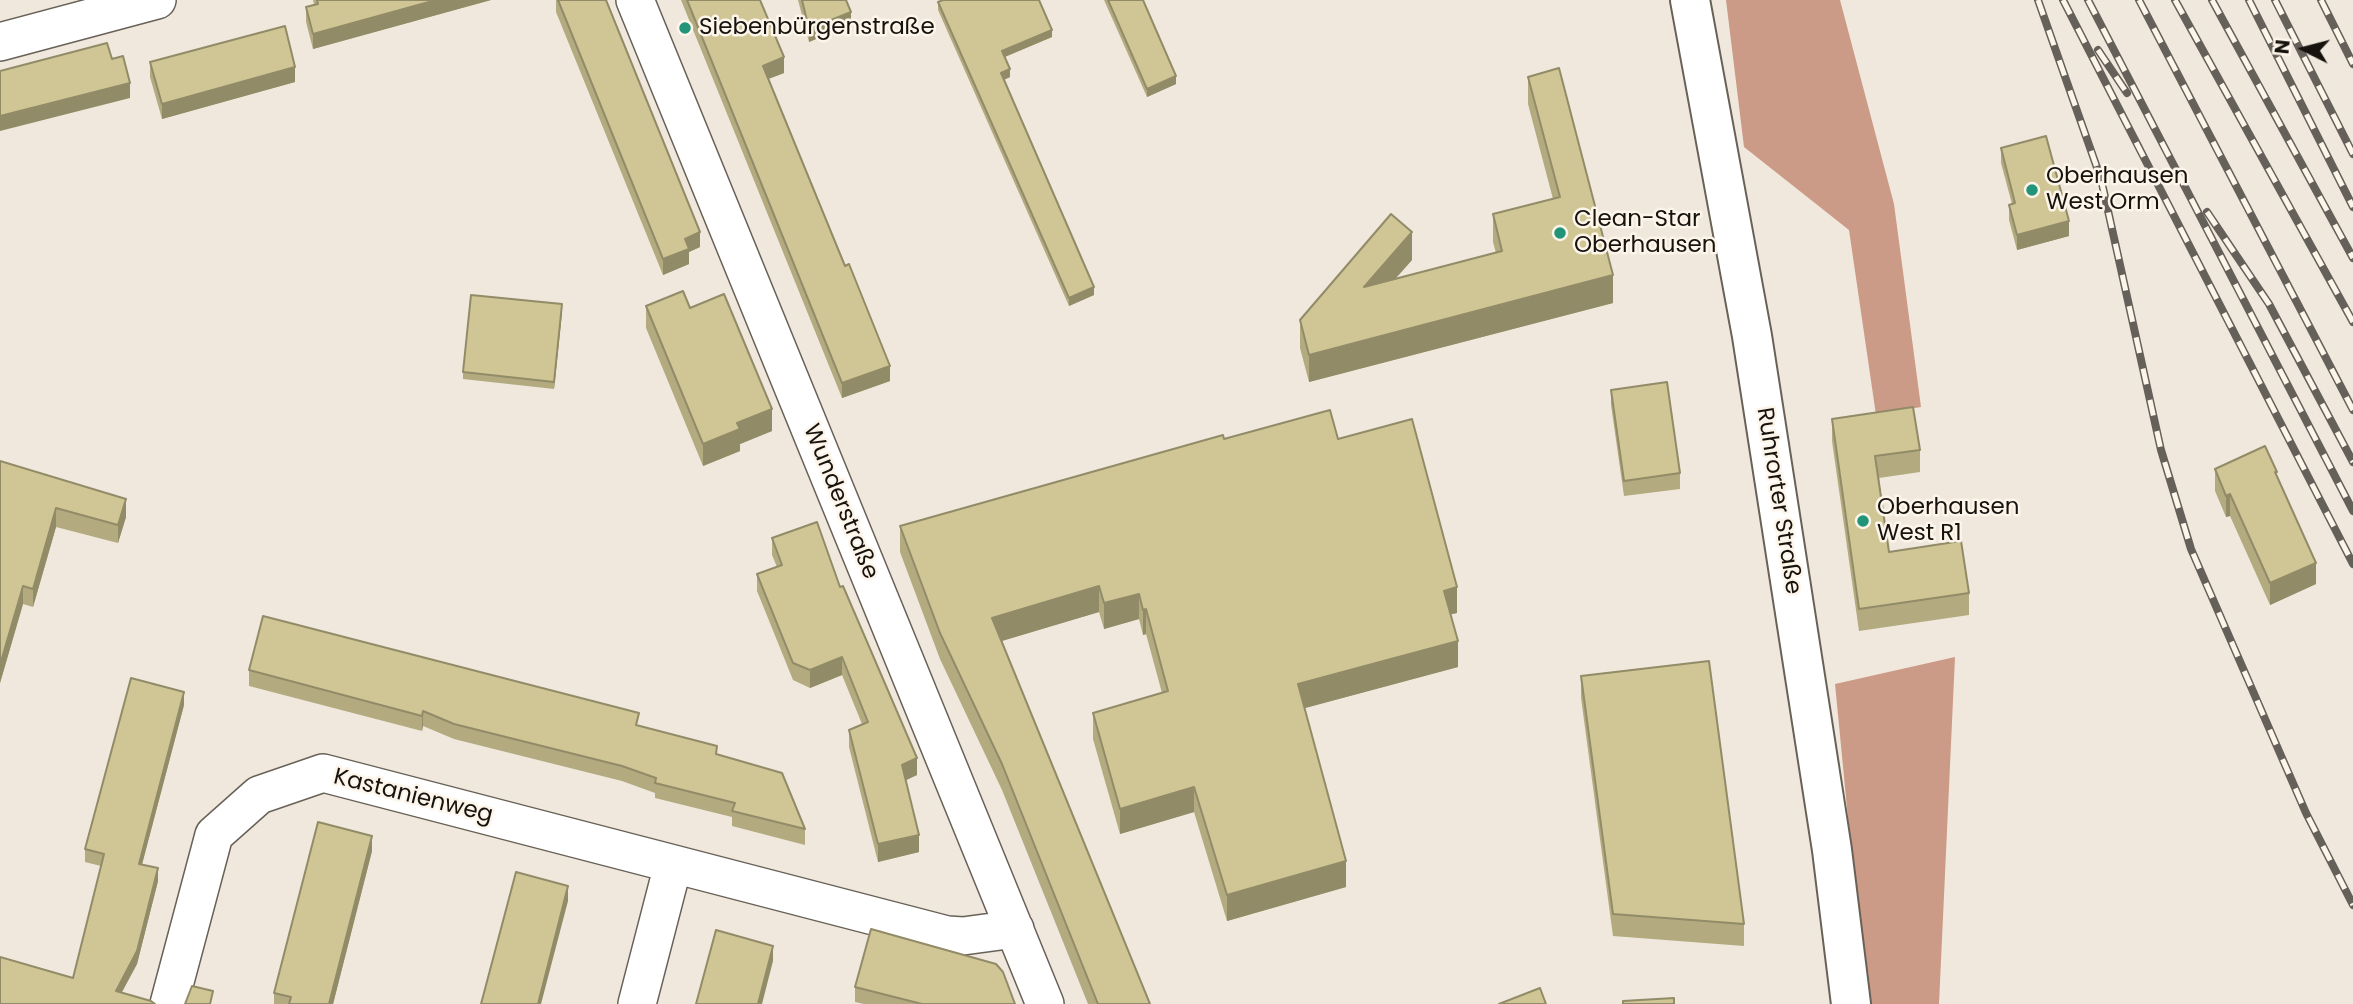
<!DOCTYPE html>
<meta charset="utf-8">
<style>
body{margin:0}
#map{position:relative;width:2353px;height:1004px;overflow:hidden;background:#f0e8dc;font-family:Poppins,sans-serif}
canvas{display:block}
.north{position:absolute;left:2269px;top:14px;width:70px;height:70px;-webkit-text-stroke:5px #fdf5e9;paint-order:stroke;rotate:276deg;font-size:19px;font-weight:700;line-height:28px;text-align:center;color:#16130f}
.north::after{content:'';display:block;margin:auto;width:24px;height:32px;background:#16130f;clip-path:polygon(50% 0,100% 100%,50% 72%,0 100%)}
</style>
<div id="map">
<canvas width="2353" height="1004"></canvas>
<div class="north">N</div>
</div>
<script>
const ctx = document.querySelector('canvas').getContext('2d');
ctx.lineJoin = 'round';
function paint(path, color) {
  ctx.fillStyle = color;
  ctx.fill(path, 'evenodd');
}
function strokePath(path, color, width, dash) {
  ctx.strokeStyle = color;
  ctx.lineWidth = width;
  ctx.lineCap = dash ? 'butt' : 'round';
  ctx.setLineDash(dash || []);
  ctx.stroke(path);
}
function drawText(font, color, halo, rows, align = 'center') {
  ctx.font = font + ' Poppins,sans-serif';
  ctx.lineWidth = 5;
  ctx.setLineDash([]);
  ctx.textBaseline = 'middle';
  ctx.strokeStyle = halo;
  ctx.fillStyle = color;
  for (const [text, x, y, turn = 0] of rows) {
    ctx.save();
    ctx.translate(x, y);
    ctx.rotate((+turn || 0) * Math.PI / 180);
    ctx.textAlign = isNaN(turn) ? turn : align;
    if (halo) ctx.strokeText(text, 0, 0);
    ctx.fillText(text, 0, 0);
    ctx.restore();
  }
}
paint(new Path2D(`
 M1726,0h114l54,204 27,203 -45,8 -27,-185 -105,-83z
 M1955,657l-16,347h-73l-31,-320z`), '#cb9b87');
const minor = new Path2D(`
 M635,0l410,1004
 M0,42l157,-42
 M169,1004l45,-169 45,-40 64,-22 624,162 16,1 52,-7
 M637,1004l36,-139`);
const secondary = new Path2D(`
 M1690,0l62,336 80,514 19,154`);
strokePath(minor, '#686157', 40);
strokePath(secondary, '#686157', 42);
strokePath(minor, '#fff', 37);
strokePath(secondary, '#fff', 38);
const rail = new Path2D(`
 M2038,0l63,179 60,271 30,99 115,264 47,92
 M2063,0l290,564
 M2088,0l265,511
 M2139,0l214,410
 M2175,0l178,322
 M2212,0l141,258
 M2249,0l104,207
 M2275,0l78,154
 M2321,0l32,64
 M2098,50l29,43
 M2207,212l62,92 84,158`);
strokePath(rail, '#656059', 8);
strokePath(rail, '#fdf5e9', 5, [16]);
paint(new Path2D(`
 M313,0h178l-178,49 -7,-27v-15l8,-3z
 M556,0h50l94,247 -11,5v12l-26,11 -107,-263z
 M681,0h79l24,73 -16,6 122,302 -48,17z
 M798,0h48l5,24 -42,18z
 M1104,0h39l33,84 -29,13z
 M938,2l114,35 -47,20 5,20 -6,3 90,215 -25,11 -131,-296z
 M150,62l145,20 -133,37 -12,-42z
 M1528,77l85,226 -304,79 -9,-34v-28l112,-60 -17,19 101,-26 -3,-11v-28l60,-15 -25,-95z
 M2001,148l68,88 -52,14 -8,-30v-15l3,-1 -11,-41z
 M646,306l44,2 82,123 -32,13v7l-37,15 -57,-138z
 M562,312l-8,77 -91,-10v-7z
 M1611,390l69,83v16l-56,7 -13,-91z
 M1832,419l88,31v22l-41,6 10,74 80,41v22l-110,16 -27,-190z
 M1224,439h114l119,174 -7,1 8,53 -154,41 42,179 -119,34 -33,-109 -74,22 -27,-95v-26l69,-20 -16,-59 -3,1 -4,-16 -35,10 -5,-17 -98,29 149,363h-62l-86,-214 -62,-131 -40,-107v-26z
 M0,461l126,56 -8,26 -62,-16 -23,80 -10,-3 -23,79z
 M2215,469l62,9 39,106 -46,21 -40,-89 -4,1 -11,-26z
 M772,538l68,49 77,188 -11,5 13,72 -41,10 -29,-115v-17l13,-6 -20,-49 -32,13 -17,-8 -36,-89v-17l20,-7 -5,-12z
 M249,670l390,56 78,29 88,74v16l-73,-19v-9l-77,-19v-5l-33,-12 -168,-42 -31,-13 -1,5 -173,-45z
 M1581,676l163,248v22l-131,-10 -32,-238z
 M184,705l-42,159 16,17 -21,83 -15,28 -49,-14 28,-112 -16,-4v-13z
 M372,851l-39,153h-59v-11z
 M855,987l160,17h-151l-9,-2z`), '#b3aa80');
paint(new Path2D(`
 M436,0h55l-178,49v-15z
 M851,12v12l-42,18v-13z
 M1052,30v7l-50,21v-7z
 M784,57v16l-21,8v-15z
 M295,67v15l-133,37v-15z
 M1010,69v8l-9,4v-8z
 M1176,76v8l-29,13v-8z
 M130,83v15l-130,33v-15z
 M2069,221v15l-52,14v-15z
 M700,232v15l-11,5v12l-26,11v-16l22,-20z
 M1412,232v28l-48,54v-27z
 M1613,275v28l-304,79v-27z
 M1094,287v8l-25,11v-8z
 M562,304v8l-8,77v-7z
 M890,366v15l-48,17v-15z
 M772,409v22l-32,13v7l-37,15v-22l34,-21z
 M2230,494v22l-4,1v-21z
 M126,499v18l-8,26v-18z
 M56,508v19l-23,80v-18z
 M2316,563v21l-46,21v-22z
 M23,586v18l-23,79v-18z
 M1099,586v26l-107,32v-26z
 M1457,587v26l-13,3v-25z
 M1139,594v25l-35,10v-26z
 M1146,609v25l-3,1v-25z
 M1458,641v26l-160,43v-26z
 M842,657v18l-32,13v-18z
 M184,692v13l-45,171v-12z
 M423,711v15l-1,5v-15z
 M917,758v17l-15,7v-17z
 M1194,787v25l-74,22v-25z
 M919,835v17l-41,10v-18z
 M372,836v15l-39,153h-4z
 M1346,861v26l-119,34v-26z
 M158,868v13l-21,83 -21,39v-12z
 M568,886v15l-27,103h-3z
 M773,946v15l-11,43h-4z`), '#928b68');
const building = new Path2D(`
 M317,0h119l-123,34 -7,-27 12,-3z
 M558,0h48l94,232 -15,7 4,10 -26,10z
 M687,0h73l24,57 -21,9 82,200 4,-2 41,102 -48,17z
 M802,0h44l5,12 -42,17z
 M943,0h96l13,30 -50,21 8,18 -9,4 93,214 -25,11 -131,-296z
 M1108,0h35l33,76 -29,13z
 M285,26l10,41 -133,37 -12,-42z
 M107,43l5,16 11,-3 7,27 -130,33v-45z
 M1559,68l54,207 -304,80 -9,-35 91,-106 21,18 -48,55 138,-36 -9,-37 67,-17 -32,-120z
 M2046,136l23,85 -52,14 -8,-30 6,-2 -14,-55z
 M683,291l7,17 34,-14 48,115 -35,14 3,6 -37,15 -57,-138z
 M471,295l91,9 -8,78 -91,-10z
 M1667,382l13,91 -56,8 -13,-91z
 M1913,407l7,43 -45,6 14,96 72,-11 8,52 -110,16 -27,-190z
 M1330,410l8,29 74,-20 45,168 -13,4 14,50 -160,43 48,177 -119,34 -33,-108 -74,22 -27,-96 75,-22 -22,-82 -3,1 -4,-16 -35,9 -5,-17 -107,32 158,386h-52l-96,-240 -62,-131 -40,-107 323,-91 1,4z
 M2265,446l12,26h-2l41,91 -46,20 -40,-89 -4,2 -11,-27z
 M0,461l126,38 -8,26 -62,-17 -23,81 -10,-3 -23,79z
 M817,522l23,65 3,-1 74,172 -15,7 17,70 -41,9 -29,-114 19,-8 -26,-65 -32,13 -17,-7 -36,-89 25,-9 -10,-27z
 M263,616l376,97 -3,12 81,21 -1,8 66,19 23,56 -73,-18 3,-8 -80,-20 1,-5 -34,-12 -168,-42 -31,-13 -1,5 -173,-46z
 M1709,661l35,263 -131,-10 -32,-238z
 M131,678l53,14 -45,172 19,4 -21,83 -21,40 35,10 4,3h-155v-47l73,21 31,-124 -19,-5z
 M318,822l54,14 -43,168h-40l2,-7 -17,-4z
 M516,872l52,14 -30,118h-57z
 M871,929l125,35 7,8 12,32h-93l-67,-17z
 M716,930l57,16 -15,58h-62z
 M192,986l21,5 -3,13h-25z
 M1540,988l6,16h-47z
 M1674,998v6h-51v-3z`);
paint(building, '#d0c695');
strokePath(building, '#928b68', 2);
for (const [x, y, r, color] of [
 [685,28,7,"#229477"],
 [2032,190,7,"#229477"],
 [1560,233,7,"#229477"],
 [1863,521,7,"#229477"]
]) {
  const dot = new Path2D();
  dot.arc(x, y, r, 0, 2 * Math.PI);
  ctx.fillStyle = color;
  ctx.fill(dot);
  strokePath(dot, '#fdf5e9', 2.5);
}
drawText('23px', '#16130f', '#fdf5e9', [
 ["Siebenbürgenstraße",699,28],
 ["Oberhausen",2046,177],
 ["West Orm",2046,203],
 ["Clean-Star",1574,220],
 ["Oberhausen",1574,246],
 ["Oberhausen",1877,508],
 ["West R1",1877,534]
], 'left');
drawText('23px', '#16130f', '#fdf5e9', [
 ["Ruhrorter Straße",1778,501,81],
 ["Wunderstraße",840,502,68],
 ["Kastanienweg",413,797,14]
]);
</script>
